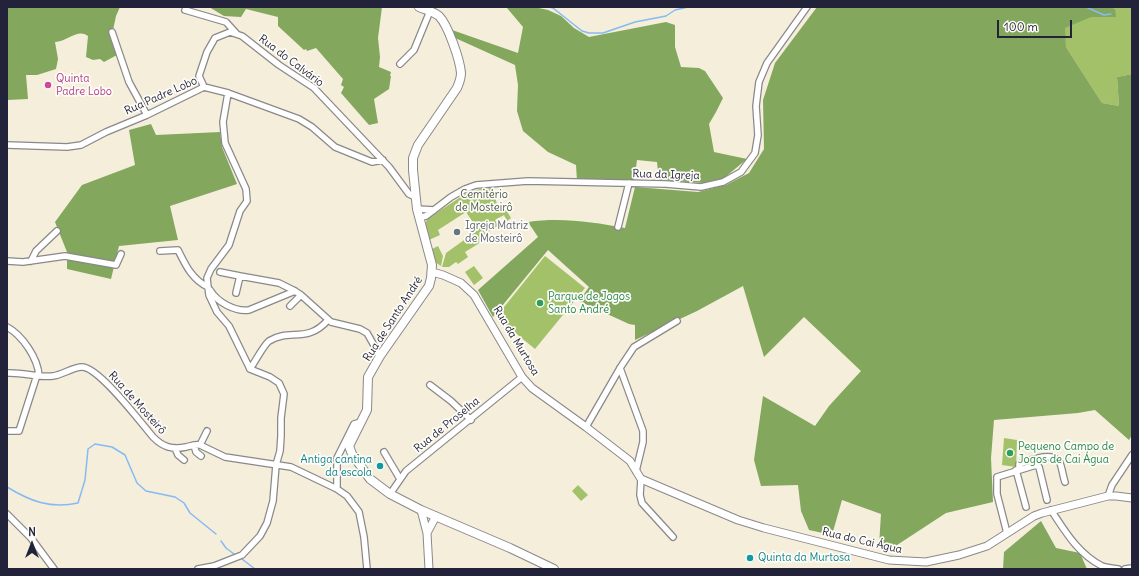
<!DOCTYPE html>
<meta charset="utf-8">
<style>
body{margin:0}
#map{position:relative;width:1139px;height:576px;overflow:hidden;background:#f4eedb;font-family:Delius,sans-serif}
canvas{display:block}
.frame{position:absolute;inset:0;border:8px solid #22223b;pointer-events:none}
.north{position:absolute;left:12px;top:524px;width:40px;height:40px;-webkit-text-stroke:3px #fdfcf7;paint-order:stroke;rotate:0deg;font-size:11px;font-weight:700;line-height:16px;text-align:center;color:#22223b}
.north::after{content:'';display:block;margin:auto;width:14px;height:18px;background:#22223b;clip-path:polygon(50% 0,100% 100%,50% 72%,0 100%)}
.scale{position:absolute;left:997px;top:20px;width:75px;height:18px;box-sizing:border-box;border:2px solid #22223b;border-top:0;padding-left:5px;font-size:12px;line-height:14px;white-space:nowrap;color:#22223b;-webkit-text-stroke:3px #fdfcf7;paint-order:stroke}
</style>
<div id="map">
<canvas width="1139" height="576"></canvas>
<div class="frame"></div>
<div class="north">N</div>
<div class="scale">100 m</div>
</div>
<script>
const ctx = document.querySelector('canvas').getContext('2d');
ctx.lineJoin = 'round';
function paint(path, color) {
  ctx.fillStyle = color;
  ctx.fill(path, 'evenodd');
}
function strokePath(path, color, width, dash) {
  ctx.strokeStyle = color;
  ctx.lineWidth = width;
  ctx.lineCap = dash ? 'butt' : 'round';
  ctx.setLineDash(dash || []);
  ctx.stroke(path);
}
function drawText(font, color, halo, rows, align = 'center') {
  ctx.font = font + ' Delius,sans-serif';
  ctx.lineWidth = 3.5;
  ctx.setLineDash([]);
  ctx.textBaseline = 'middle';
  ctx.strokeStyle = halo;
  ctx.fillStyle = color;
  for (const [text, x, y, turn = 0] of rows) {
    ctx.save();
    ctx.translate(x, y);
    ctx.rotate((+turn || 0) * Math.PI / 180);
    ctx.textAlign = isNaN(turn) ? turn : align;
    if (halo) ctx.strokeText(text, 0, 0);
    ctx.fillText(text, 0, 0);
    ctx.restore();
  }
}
paint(new Path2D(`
 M1112,7h20v67l-15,3 2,29 -17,-3 -36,-56 -2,-19 27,-12 24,1v-8z
 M492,187l7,24 7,-1 5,8 -4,3 -3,-6 -9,5 3,6 -10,6 -10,12 -13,8 3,5 -10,7 -2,-2 -7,5h-7l4,-14 32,-23 -12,-18 -28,18 2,5 -11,5 -4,-15 2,-6 43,-28z
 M438,246l5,10 -2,10 -6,-4 -3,-13z
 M545,256l40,32 -50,61 -39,-32z
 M474,266l9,12 -9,7 -9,-13z
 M1004,438l13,2 -1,27 -14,-2z
 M578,485l10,10 -7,6 -9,-10z`), '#a3c169');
paint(new Path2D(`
 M7,7h113l-4,9 -3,14 -4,2 8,23 -13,7 -4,-3 -7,1 -7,-3 2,-21c-10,-8 -20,5 -33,6l3,17 -2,10 -19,6h-11l2,24 -21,1z
 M209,7h173l-4,31 2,19 -1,10 12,5 -1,4h1l-2,13 -15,10 4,24 -9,2 -28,-32 3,-6 -3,-2 2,-6 -27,-31 -9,3 -1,-2 -2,1 -26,-24v-9l-32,-8 -5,8 -17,-1z
 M477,7h57l14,3 13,6 13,12 15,9 77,-15 9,3v22l6,20 18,1 6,3 18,27 -7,14 -7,12 5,28 33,7 -23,19 -20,5 -45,-3 -2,-18 -20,-2 -3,22 -57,-1 -1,-16 -28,-13 -25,-21 -6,-20 1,-26 -3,-20 -62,-28 -1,-7 66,23 5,-26 -16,-19z
 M817,7h295l3,2 1,8h-25l-26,11 1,19 36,56 17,3 -2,-29 15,-3v361l-3,5 -34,-30 -17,3 -84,7 -3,38 2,44 -47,11 -52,34 -15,-1 2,-32 -39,-14 -10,35 -23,-5 -8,-19 -3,-26 -37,1 -7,-26 9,-64 52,30 14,-20 32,-35 -57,-54 -40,40 -21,-71 -46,25 -62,29v-15l-6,-1 -50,-23 10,-14 -41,-37 -55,67 -15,-27 60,-53 -10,-15c33,-5 65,0 97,6l10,-41 63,5 28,-7 23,-12 15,-24 -1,-49 12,-37z
 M151,124l5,11 64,-3 2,15 15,37 -67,22 8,34 -59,6 -8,33 -44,-10v-17l-12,-30 27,-37 53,-20 -6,-35z
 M1041,521l15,27 24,5 7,16h-84l1,-17z`), '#82a75d');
strokePath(new Path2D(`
 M549,7l4,1 29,23 7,2h14l32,-11 31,-6 9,-6 13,-3
 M1086,7l18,8 7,-1
 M7,487c23,14 43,22 71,16l7,-23 3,-31 7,-5 17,3 13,8 12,28 9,8 29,6 9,6 6,10 26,21
 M221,541l5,7 8,6
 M242,559l13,10`), '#86baf4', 1.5);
const minor = new Path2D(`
 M185,10l41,12 10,11
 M112,32l17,50 18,33
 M400,64l14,-14 16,-39
 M204,87l-5,-11 8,-24 8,-14 15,-6 12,4 37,29 35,23 75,79 20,27 6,3
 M228,93l-5,29 2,21 21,46 1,12 -7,10 -11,34 -18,24 -4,9 1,9 1,8 8,17 12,14 21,43
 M7,145l60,2 14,-2 25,-13 41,-17 57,-28 24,6 71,26 13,8 23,20 37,15 11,-2
 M417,209l17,1
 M419,218l7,-2 25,-19 14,-8 11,-4 52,-4 138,3 35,3 22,-5 18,-10 14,-19 3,-18 -2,-29 3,-24 8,-19 40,-56
 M618,227l11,-44
 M160,251l18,-1c7,14 14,30 30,37
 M7,261l16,1 42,-6 51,9 5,-11
 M31,261l5,-10 21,-20
 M220,272l20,4
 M210,290c7,12 25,22 39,20l46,-19
 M236,293l4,-17 39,7 16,8 6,4 30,27 29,7 7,4 13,23
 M290,306l11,-11
 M7,327c15,8 31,31 32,49
 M620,368l23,63v11l-7,29
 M250,369c5,-7 13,-23 19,-28 21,-13 38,3 59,-21
 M7,373c16,-1 32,5 46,3 9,-1 20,-9 29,-9 17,0 59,56 71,70 10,10 19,13 33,10 5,-1 9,-3 14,-2l25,12 66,10 46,22 10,7 12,16 5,25 3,32
 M430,385l21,16 20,19
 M586,427l34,-59 14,-21 43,-26
 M7,431h12l18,-56
 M194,445l2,7 5,4
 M200,445l7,-14
 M175,448l3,7 6,5
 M384,452l16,27
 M1019,469v-5c10,-3 31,-13 40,-3 3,5 4,16 6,21
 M1016,470l10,37
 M641,479l-1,16 2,8 31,34
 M337,489v-31l17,-34 7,-2
 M390,494l16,-23 116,-94
 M1108,496l4,-11 20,-30
 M1051,510c14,21 27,44 51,56 5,2 11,2 16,3
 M7,514l24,24 23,31
 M1007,533l-10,-39v-17l39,-12 3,2 8,33
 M198,569l16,-3 28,-11 18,-19 7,-13 6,-22 3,-36 4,-14 1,-15v-18l3,-24 -5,-11 -9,-6 -20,-8
 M1125,569l7,-1`);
const tertiary = new Path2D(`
 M432,272l11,3 18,8 13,12 48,82 10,11 54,39 39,30 5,4 11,18 97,41 26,8 125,32 37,2 33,-7 28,-9 47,-30 8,-3 66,-17h8l16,2
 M421,510l6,23 2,36
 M427,533l9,-17`);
const secondary = new Path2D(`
 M419,7c7,3 14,4 20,9 9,9 21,44 22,57 0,6 -2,10 -4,15l-39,57 -5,13v12l4,39 15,56 -1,13 -2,8 -49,70 -12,21 -1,33 -18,36 3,8 18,25 20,15 31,16 89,38 44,21`);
strokePath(minor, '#8b888b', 8);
strokePath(tertiary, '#8b888b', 9);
strokePath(secondary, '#8b888b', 10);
strokePath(minor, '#fff', 5.5);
strokePath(tertiary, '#fff', 7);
strokePath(secondary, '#fff', 8);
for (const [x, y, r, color] of [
 [48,85,4,"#d1479c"],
 [457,232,4,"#6b7280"],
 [540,303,4,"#2e9e5b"],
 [1010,453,4,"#2e9e5b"],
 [380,466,4,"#0f9aa8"],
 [750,558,4,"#0f9aa8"]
]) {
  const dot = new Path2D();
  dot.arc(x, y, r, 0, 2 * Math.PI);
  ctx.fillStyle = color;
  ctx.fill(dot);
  strokePath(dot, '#fdfcf7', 1.5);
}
drawText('11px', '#22223b', '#fdfcf7', [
 ["Rua do Calvário",291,61,37],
 ["Rua Padre Lobo",161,96,-24],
 ["Rua da Igreja",666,175,2],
 ["Rua de Santo André",393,319,-57],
 ["Rua da Murtosa",516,341,59],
 ["Rua de Mosteirô",137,403,48],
 ["Rua de Proselha",447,425,-39],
 ["Rua do Cai Água",862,541,13]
]);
drawText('11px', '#b23c85', '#fdfcf7', [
 ["Quinta",56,79],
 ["Padre Lobo",56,92]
], 'left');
drawText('11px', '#4f5a4b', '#fdfcf7', [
 ["Cemitério",484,195],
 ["de Mosteirô",484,208]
]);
drawText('11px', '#5b616d', '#fdfcf7', [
 ["Igreja Matriz",465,226],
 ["de Mosteirô",465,239]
], 'left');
drawText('11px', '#27864d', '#fdfcf7', [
 ["Parque de Jogos",548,297],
 ["Santo André",548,310],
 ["Pequeno Campo de",1018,447],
 ["Jogos de Cai Água",1018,460]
], 'left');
drawText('11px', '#0d838f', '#fdfcf7', [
 ["Antiga cantina",372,460],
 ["da escola",372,473],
 ["Quinta da Murtosa",758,558,"left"]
], 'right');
</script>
